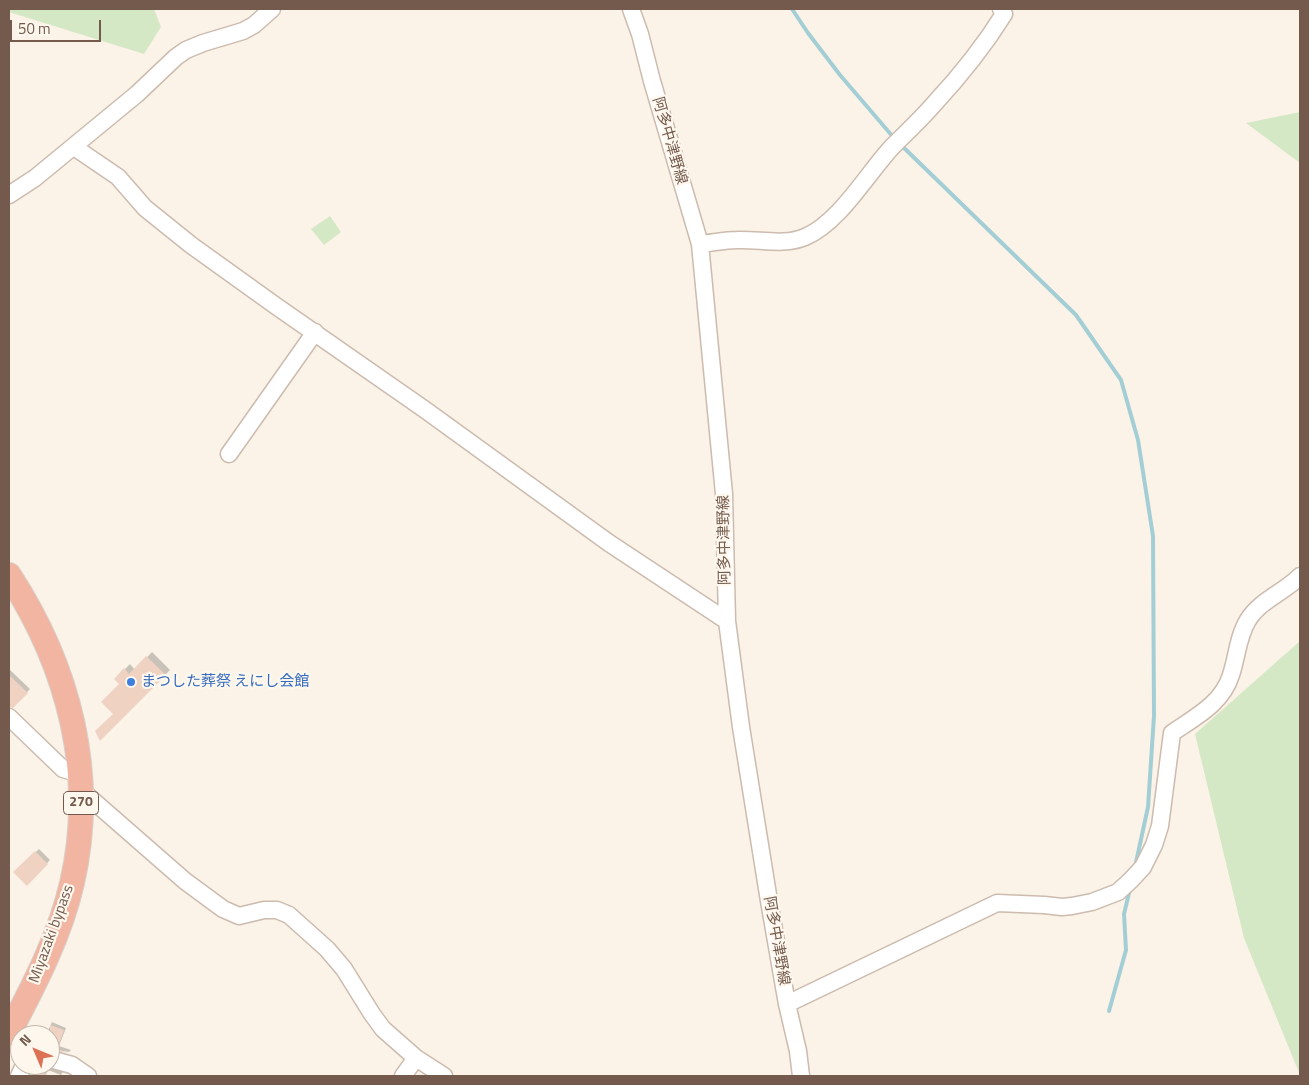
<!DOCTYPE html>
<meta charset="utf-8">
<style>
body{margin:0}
#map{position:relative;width:1309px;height:1085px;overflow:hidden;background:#fbf3e7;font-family:"Titillium Web",sans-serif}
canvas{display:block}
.frame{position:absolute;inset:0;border:10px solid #735a4d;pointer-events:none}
.north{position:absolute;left:10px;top:1025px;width:50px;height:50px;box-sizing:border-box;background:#fef7ed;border:1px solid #c6b8ad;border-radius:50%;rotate:315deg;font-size:14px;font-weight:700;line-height:20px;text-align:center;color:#735a4d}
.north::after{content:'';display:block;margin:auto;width:18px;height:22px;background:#dd7155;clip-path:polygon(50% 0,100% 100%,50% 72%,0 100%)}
.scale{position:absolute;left:10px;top:20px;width:91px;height:22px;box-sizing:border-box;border:2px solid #735a4d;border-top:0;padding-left:6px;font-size:15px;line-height:18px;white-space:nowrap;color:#735a4d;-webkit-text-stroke:4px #fef7ed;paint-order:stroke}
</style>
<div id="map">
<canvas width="1309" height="1085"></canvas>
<div class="frame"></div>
<div class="north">N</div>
<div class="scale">50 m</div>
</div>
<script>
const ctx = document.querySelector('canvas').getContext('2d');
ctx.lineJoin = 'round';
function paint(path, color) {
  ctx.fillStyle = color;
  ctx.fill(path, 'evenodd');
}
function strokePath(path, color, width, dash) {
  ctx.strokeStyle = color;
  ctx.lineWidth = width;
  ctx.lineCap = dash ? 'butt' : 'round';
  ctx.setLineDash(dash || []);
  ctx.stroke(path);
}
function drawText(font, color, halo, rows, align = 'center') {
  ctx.font = font + ' "Titillium Web","Noto Sans JP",sans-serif';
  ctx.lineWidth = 4.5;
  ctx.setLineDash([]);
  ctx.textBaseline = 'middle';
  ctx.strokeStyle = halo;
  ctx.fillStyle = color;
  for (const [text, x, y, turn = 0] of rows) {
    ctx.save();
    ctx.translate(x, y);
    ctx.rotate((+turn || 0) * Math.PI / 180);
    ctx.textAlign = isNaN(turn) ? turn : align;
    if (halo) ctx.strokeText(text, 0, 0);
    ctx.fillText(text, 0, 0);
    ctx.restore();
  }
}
paint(new Path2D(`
 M9,9h145l7,18 -17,27 -135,-42z
 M1300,112v51l-54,-40z
 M330,216l11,16 -17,13 -13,-16z
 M1300,641v434l-56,-137 -49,-204z`), '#d5e8c6');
paint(new Path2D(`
 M152,652l18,18 -70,69 15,-25 5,-30 -5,-5 15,-15 5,6z
 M9,669l21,20 -17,17 -4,-3z
 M39,849l11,11 -23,24 -12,-12z
 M52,1022l14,6 -7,18 12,4 -2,2 -19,-3v-14h-4z
 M35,1065h14l15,5 -3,5 -13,-5 -3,6h-14z`), '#0003');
strokePath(new Path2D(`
 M792,9l16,24 32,42 54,63
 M901,145l175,170 45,65 17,60 15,96 1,180 -6,91 -13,60
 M1109,1011l17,-61 -2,-36 6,-25`), '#a4ced5', 4);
paint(new Path2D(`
 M146,656l20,19 -66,66 -5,-10 18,-17 -12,-12 18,-18 -5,-5 10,-11 5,6z
 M9,675l19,18 -15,15 -4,-1z
 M35,851l13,13 -21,22 -14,-14z
 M50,1025l14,5 -7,19 12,5 -19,-5z
 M34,1065h8l5,4 -3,7h-14z`), '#efd2c1');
const minor = new Path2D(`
 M631,9l9,25 12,47 48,163 24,250 3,127 14,106 28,174 18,103 11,47 3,25
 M74,147l44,30 27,31 46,37 85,61 148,103 185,134 118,78
 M9,195l26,-17 102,-84 39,-37 10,-7 17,-7 40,-12 11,-6 18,-16
 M700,244c12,-1 25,-4 37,-4 23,-1 47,6 68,-3 34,-14 62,-63 87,-90 14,-14 29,-28 42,-43 26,-28 50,-58 70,-90l-3,-5
 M229,454l86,-122
 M9,717l54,52 17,5
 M82,791l103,90 38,28 16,7 25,-6h13l12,5 38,34 17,20 28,45 11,15 33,29 28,18
 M787,1004l210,-101 47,2 18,2 10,-1 20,-4 26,-10 13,-12 12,-13 11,-22 6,-19 12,-93c23,-16 50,-29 59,-58 6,-18 7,-39 17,-55 12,-20 37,-28 52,-44
 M50,1059l22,6 16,11
 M19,1076l5,-11
 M403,1076l13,-18`);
const highway = new Path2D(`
 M9,575c60,92 88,199 63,308 -12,53 -38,102 -63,150`);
strokePath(minor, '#ccbbae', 19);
strokePath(highway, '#d8d1cd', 26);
strokePath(minor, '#fff', 16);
strokePath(highway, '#f1b5a2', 24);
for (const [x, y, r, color] of [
 [131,682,5,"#3f7fe0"]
]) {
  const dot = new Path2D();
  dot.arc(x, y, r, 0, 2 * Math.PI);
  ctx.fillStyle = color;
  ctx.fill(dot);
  strokePath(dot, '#fef7ed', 2);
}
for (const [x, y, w] of [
 [81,803,35]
]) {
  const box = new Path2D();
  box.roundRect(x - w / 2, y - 11.5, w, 23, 4);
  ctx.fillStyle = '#fef7ed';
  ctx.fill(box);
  strokePath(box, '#735a4d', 1);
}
drawText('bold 14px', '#735a4d', null, [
 ["270",81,803]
]);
drawText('15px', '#735a4d', '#fef7ed', [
 ["阿多中津野線",669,141,74],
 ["阿多中津野線",725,540,-91],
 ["Miyazaki bypass",52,934,-70],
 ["阿多中津野線",776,941,80]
]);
drawText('15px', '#366cbe', '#fef7ed', [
 ["まつした葬祭 えにし会館",141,682]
], 'left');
</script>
